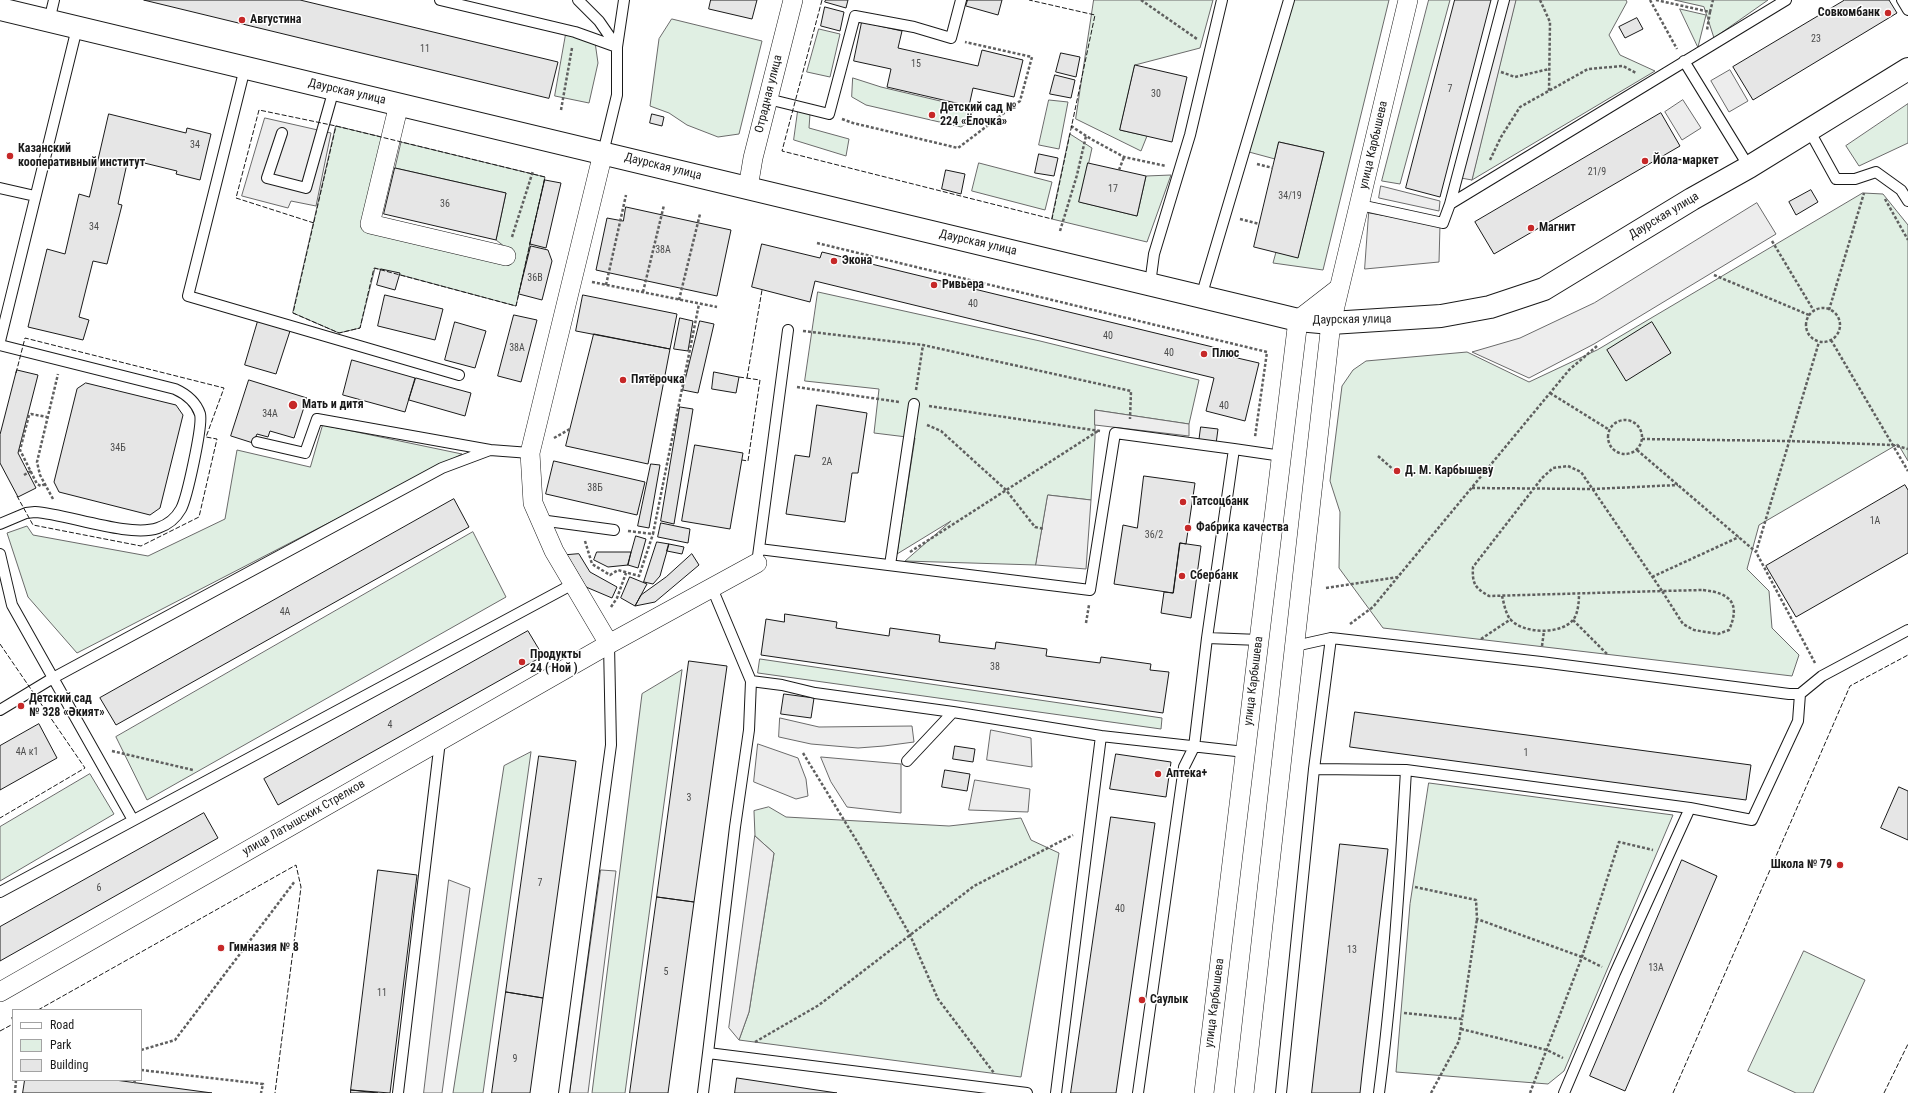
<!DOCTYPE html>
<meta charset="utf-8">
<style>
body{margin:0}
#map{position:relative;width:1908px;height:1093px;overflow:hidden;background:#fff;font-family:"Roboto Condensed",sans-serif}
canvas{display:block}
.legend{position:absolute;left:12px;top:1009px;width:130px;height:72px;box-sizing:border-box;background:#fff;border:1px solid #a3a3a3;margin:0;padding:5px 7px;list-style:none;font-size:12px;color:#1a1a1a}
.legend li{display:flex;align-items:center;gap:8px;height:20px}
.legend b{width:20px;border:1px solid #a3a3a3}
</style>
<div id="map">
<canvas width="1908" height="1093"></canvas>
<ul class="legend">
<li><b style="height:5px;background:#fff"></b>Road</li>
<li><b style="height:11px;background:#e0efe3"></b>Park</li>
<li><b style="height:11px;background:#e6e6e6"></b>Building</li>
</ul>
</div>
<script>
const ctx = document.querySelector('canvas').getContext('2d');
ctx.lineJoin = 'round';
function paint(path, color) {
  ctx.fillStyle = color;
  ctx.fill(path, 'evenodd');
}
function strokePath(path, color, width, dash) {
  ctx.strokeStyle = color;
  ctx.lineWidth = width;
  ctx.lineCap = dash ? 'butt' : 'round';
  ctx.setLineDash(dash || []);
  ctx.stroke(path);
}
function drawText(font, color, halo, rows, align = 'center') {
  ctx.font = font + ' "Roboto Condensed",sans-serif';
  ctx.lineWidth = 3;
  ctx.setLineDash([]);
  ctx.textBaseline = 'middle';
  ctx.strokeStyle = halo;
  ctx.fillStyle = color;
  for (const [text, x, y, turn = 0] of rows) {
    ctx.save();
    ctx.translate(x, y);
    ctx.rotate((+turn || 0) * Math.PI / 180);
    ctx.textAlign = isNaN(turn) ? turn : align;
    if (halo) ctx.strokeText(text, 0, 0);
    ctx.fillText(text, 0, 0);
    ctx.restore();
  }
}
const green = new Path2D(`
 M1094,0h119l-13,48 -65,17 -15,65 27,6 -6,15 -65,-32z
 M1288,0h101l-66,270 -50,-7 3,-11 22,5 26,-105 -45,-10 -4,17 -26,-7z
 M1429,0h21l-50,184 -18,-3z
 M1516,0h110l1,2 -18,33 11,20 35,16 -183,109z
 M1675,0h93l-54,38 -10,-31z
 M1680,9l26,6 -8,32z
 M672,19l90,22 -23,93 -21,3 -31,-12 -18,-12 -19,-7 9,-67z
 M819,29l21,5 -10,43 -23,-5z
 M566,34l29,8 3,21 -9,40 -34,-7z
 M853,78l28,9 93,22 -5,13 -8,5 -95,-22 -14,-8z
 M1049,100l19,2 -9,47 -20,-4z
 M1908,104v39l-49,23 -13,-20z
 M798,111l12,3 -1,14 40,11 -3,17 -52,-16z
 M336,126l50,12 -20,87 147,28 -17,-13 10,-47 -111,-25 6,-26 144,35 -29,129 -141,-38 -15,60 -21,5 -46,-20z
 M1070,134l22,14 -12,54 57,14 9,-40 25,-1 -24,67 -95,-23z
 M979,163l73,19 -7,28 -73,-19z
 M1863,193l20,1 25,31v236l-10,-17 -139,81 -12,44 22,22 3,37 27,27 -7,21 -409,-48 -44,-60 1,-56 -10,-31 12,-95 11,-16 13,-9 101,-9 62,30 68,-32z
 M818,292l222,49 159,39 -10,44 -94,-14v28l-4,62 -43,-5 -12,70 -131,-4 46,-40 -54,33 18,-116 -41,-5 5,-44 -74,-8z
 M323,425l139,29 -385,199 -49,-56 -21,-64 20,-7 6,9 115,21 77,-37 12,-69 73,17z
 M473,532l33,65 -359,203 -31,-63z
 M760,659l402,59 -1,11 -403,-56z
 M682,670l-57,423h-33l50,-399z
 M531,752l-48,341h-30l51,-327z
 M90,774l24,40 -114,67v-54z
 M1429,783l244,32 -109,256 -16,13 -152,-12 14,-168z
 M769,807l17,10 163,9 72,-8 10,22 28,13 -38,224 -282,-37 10,-28 25,-159 -19,-17 -1,-25z
 M1804,951l61,29 -52,113h-17l-48,-22z`);
paint(green, '#e0efe3');
strokePath(green, '#6a6a6a', 1);
const parking = new Path2D(`
 M1507,0h9l-44,180 -11,-2z
 M1730,70l18,31 -19,11 -18,-31z
 M1683,100l18,28 -19,12 -17,-28z
 M265,118l66,15 -15,73 -25,-5 -3,7 -46,-12z
 M1381,186l59,15 -1,10 -60,-13z
 M1757,203l19,31 -182,110 -65,34 -57,-26 48,-14 74,-35z
 M1369,213l71,12 -1,37 -74,7z
 M1095,410l94,14v12l-94,-11z
 M1048,495l43,5 -5,69 -50,-4z
 M780,718l39,9 93,-1 2,16 -30,4 -26,2 -47,-4 -32,-7z
 M991,730l40,8 1,29 -45,-7z
 M758,744l40,14 8,21 2,17 -12,3 -42,-17z
 M821,757l80,7v49l-54,-6 -16,-25z
 M975,780l55,9 -2,23 -59,-2z
 M755,836l19,17 -25,159 -10,28 -10,-12z
 M601,870l15,1 -28,222h-18z
 M449,880l21,8 -28,205h-18z`);
paint(parking, '#ededed');
strokePath(parking, '#6a6a6a', 1);
const building = new Path2D(`
 M144,0h156l258,62 -9,36z
 M711,0h46l-5,19 -43,-10z
 M826,0h22l-2,8 -21,-6z
 M968,0h34l-4,15 -32,-9z
 M1455,0h36l-51,197 -34,-9z
 M1845,0h44l8,13 -144,87 -20,-33z
 M825,7l19,5 -4,19 -19,-5z
 M1637,18l6,11 -18,9 -6,-11z
 M862,22l40,9 -4,17 80,18 4,-16 41,10 -9,37 -41,-9 -4,18 -82,-19 4,-18 -37,-8z
 M1061,53l19,4 -4,20 -20,-5z
 M1135,65l52,12 -15,65 -52,-12z
 M1055,75l20,5 -4,18 -21,-4z
 M1661,113l19,33 -186,108 -19,-32z
 M109,114l77,19 1,-5 24,6 -11,46 -24,-6 1,-3 -49,-12 -10,45 4,1 -15,59 -14,-3 -14,56 10,3 -6,20 -55,-13 19,-78 18,5 14,-60 10,3z
 M652,114l12,3 -2,9 -12,-3z
 M1279,142l45,10 -26,106 -44,-11z
 M1039,154l19,4 -4,18 -19,-3z
 M1088,163l58,13 -9,40 -58,-14z
 M395,168l111,25 -10,47 -112,-26z
 M946,170l19,4 -4,20 -19,-5z
 M545,180l16,3 -15,65 -16,-4z
 M1811,190l7,12 -22,13 -7,-13z
 M626,207l105,23 -14,66 -121,-26 11,-52 16,3z
 M762,244l58,14 2,-6 399,97 -1,5 39,9 -14,58 -39,-10 8,-33 -399,-97 -5,21 -58,-15z
 M531,246l17,4 4,11 -10,39 -23,-6z
 M381,269l19,4 -5,17 -18,-5z
 M385,295l58,14 -8,31 -57,-14z
 M583,295l94,19 -7,35 -94,-18z
 M514,315l23,5 -16,62 -23,-6z
 M680,318l13,3 -5,30 -14,-2z
 M258,321l32,10 -14,43 -31,-9z
 M700,321l14,3 -16,69 -15,-3z
 M455,322l31,9 -11,37 -30,-8z
 M1652,322l19,31 -45,28 -19,-31z
 M594,334l76,15 -22,115 -82,-18z
 M352,360l63,18 -10,34 -62,-17z
 M17,370l21,5 -20,78 18,35 -18,9 -18,-34v-28z
 M714,372l25,5 -3,16 -24,-4z
 M416,378l55,15 -6,23 -56,-16z
 M249,380l58,18 -13,40 -24,-7 -2,6 -11,-3 -4,9 -22,-7z
 M86,383l90,22 7,10 -23,93 -10,7 -91,-23 -5,-10 23,-93z
 M817,405l50,8 -9,60h-6l-7,49 -59,-8 9,-59 14,2z
 M680,407l13,2 -19,115 -13,-3z
 M1201,427l17,2 -2,15 -17,-2z
 M695,445l48,8 -13,76 -48,-8z
 M554,461l91,21 -8,33 -91,-21z
 M651,464l9,1 -11,63 -11,-2z
 M1144,476l51,7 -9,61 -6,-1 -7,50 -59,-9 9,-59 14,3z
 M1905,485l3,5v63l-112,64 -30,-51z
 M454,499l15,28 -353,198 -16,-27z
 M661,523l29,6 -2,14 -30,-6z
 M636,536l10,3 -8,29 -10,-3z
 M657,542l12,2 -9,32 -7,8 -9,-2z
 M1180,543l21,3 -10,72 -30,-5 3,-21 9,1z
 M669,544l15,3 -2,7 -15,-3z
 M597,552h34l-3,13 -20,2 -14,-7z
 M579,554l11,18 27,15 -5,11 -26,-11 -19,-32z
 M692,554l7,11 -44,37 -20,4 6,-11 25,-18z
 M630,577l17,7 -12,22 -14,-8z
 M785,614l52,8 -1,6 53,8 1,-8 50,7 -1,7 56,7 1,-7 51,7 -1,7 54,7 1,-6 50,7 -1,6 19,2 -6,41 -402,-58 5,-36 18,3z
 M528,631l15,25 -265,149 -14,-26z
 M689,661l38,5 -33,236 -37,-5z
 M784,694l30,4 -3,20 -30,-4z
 M1355,712l396,53 -5,35 -396,-53z
 M39,724l18,34 -57,32v-44z
 M955,746l20,3 -2,13 -20,-3z
 M1116,754l55,8 -5,35 -56,-8z
 M539,756l37,5 -33,237 -37,-6z
 M945,770l25,4 -3,17 -25,-4z
 M1899,787l9,4v49l-27,-12z
 M204,813l14,25 -218,123v-34z
 M1111,817l44,6 -39,270h-45z
 M1340,844l48,5 -26,225 -2,19h-48z
 M1682,860l35,16 -92,215 -35,-15z
 M378,870l39,5 -27,218 -39,-3z
 M657,897l37,5 -26,191h-38z
 M506,992l37,6 -13,95h-38z
 M737,1078l73,11 27,4h-102z
 M25,1080h90l97,13h-189z
 M351,1090l27,3h-27z`);
paint(building, '#e6e6e6');
strokePath(building, '#1a1a1a', 1);
const service = new Path2D(`
 M440,0l135,32 42,15v48l-14,58
 M578,0l21,21 18,26
 M1902,0l6,10
 M49,21l5,-21
 M617,47l7,-47
 M1684,61l65,106
 M245,68l-57,228 271,79
 M768,99l61,15 26,-98 59,11 37,11 10,-38
 M1809,130l27,49h19l21,-7 25,18 7,11
 M282,133l-15,45 39,10 28,-99
 M0,188l35,8
 M1450,204l54,-204
 M1360,205l83,18 7,-19 336,-204
 M1150,284l4,-30 36,-119 32,-135
 M1201,297l88,-297
 M0,341l77,-313
 M0,345l175,44c11,5 21,13 25,25 3,11 -13,84 -19,95 -5,9 -14,16 -23,19 -29,10 -91,-14 -123,-16l-9,1 -26,11
 M257,442l48,11 12,-34 173,31
 M540,520l74,10
 M759,549l331,41 25,-157 119,16
 M0,554l12,51 121,215
 M758,556l30,-226
 M890,565l24,-161
 M712,588l39,93
 M1207,638l53,2
 M1295,646l36,-8 210,24 248,32h11l22,-18 86,-46
 M0,710l53,-32 389,-210 48,-18 40,3
 M907,761l46,-49
 M1314,769l92,1c-6,108 -13,216 -27,323
 M1406,770l284,38 62,12 46,-99 2,-27
 M0,892l573,-308
 M398,1093l42,-352
 M564,1093l47,-348 -2,-101
 M703,1093l5,-40
 M1027,1093l-319,-40 27,-226 14,-97 2,-49 31,4 33,8 138,19 148,24
 M1056,1093l45,-357 144,16
 M1138,1093l46,-326 10,-20 13,-109 27,-189 48,7
 M1281,1093l33,-324 17,-131
 M1564,1093l51,-120 75,-165`);
const minor = new Path2D(`
 M399,104l-29,120 136,32
 M603,153l-73,300 3,50 21,48 55,93
 M748,188l5,-30 40,-158
 M0,992l609,-348 148,-81
 M1204,1093l94,-773 40,-31
 M1244,1093l87,-770 77,-323`);
const tertiary = new Path2D(`
 M0,9l1261,302 37,9 33,3 110,-7 49,-9 54,-18 148,-90 57,-32 159,-98`);
strokePath(service, '#1a1a1a', 12);
strokePath(minor, '#1a1a1a', 20);
strokePath(tertiary, '#1a1a1a', 24);
strokePath(new Path2D(`
 M1141,0l56,39
 M1540,0l10,22 -1,69
 M1650,0l27,49
 M1656,0l54,12 -3,18
 M1710,12l3,-12
 M1501,72l14,5 34,-8
 M561,110l11,-62
 M842,119l11,4 105,25 62,-47 12,-44 -67,-15
 M1071,126l20,13 33,18 42,9
 M1490,160l11,-23 19,-30 68,-38 35,-3 13,7
 M1257,164l16,4
 M1119,170l5,-13
 M1885,199l23,41
 M1240,219l19,5
 M1060,231l17,-56 9,-39
 M512,237l21,-66
 M1772,241l42,70
 M817,243l450,109 -12,85
 M1714,275l95,40
 M592,282l125,25
 M606,285l20,-90
 M643,292l21,-87
 M679,300l21,-86
 M1806 325a17 17 0 1 1 34 0a17 17 0 1 1-34 0Z
 M1829,310l35,-117
 M803,331l120,14 208,46 -1,28
 M1831,340l77,131
 M797,387l102,15
 M916,390l7,-45
 M1550,393l58,36
 M929,406l171,25
 M1608 437a17 17 0 1 1 34 0a17 17 0 1 1-34 0Z
 M927,425l14,6 65,59 29,37 9,2
 M554,438l16,-9
 M1642,439l147,2 104,4 15,4
 M1637,450l119,102
 M1378,456l17,15
 M1568,466l13,6 81,119 -173,5c-14,-8 -17,-12 -16,-29l69,-89 11,-10z
 M24,475l7,-4
 M45,484l-4,2 -4,-2 -17,-34 9,-35 2,-1 16,3
 M1472,488l121,1 85,-4
 M53,499l-13,-24 -3,-13 21,-88
 M628,531l25,3 46,-230
 M585,541l7,23 18,11 8,-5 21,6 14,-42
 M910,552l188,-121
 M1652,577l87,-40
 M1326,588l72,-11
 M1703,590c27,3 38,13 26,40l-11,4 -24,-4 -11,-6 -21,-33z
 M1502,596c2,7 3,16 8,23 13,15 50,16 63,1 5,-6 6,-18 6,-26
 M611,607l6,-9 9,-25
 M1573,620l34,34
 M1086,623l3,-18
 M1350,624l23,-17 196,-237 28,-24
 M1481,639l30,-20
 M1542,646l2,-15
 M1815,663l-59,-111 63,-210
 M112,751l81,19
 M803,753l55,90 52,92 28,64 56,74
 M1415,887l61,13 1,19 105,38 20,10
 M1404,1013l58,6 15,-100
 M12,1017l1,2
 M1461,1029l86,21 16,8
 M755,1042l64,-37 155,-119 99,-51
 M141,1050l34,-10 120,-159
 M141,1070l122,14 -2,9
 M134,1083l1,-3
 M15,1093l1,-13
 M1431,1093l28,-52 3,-22
 M1530,1093l52,-136 37,-115 34,8`), '#5f5f5f', 2.5, [3, 2]);
strokePath(service, '#fff', 10);
strokePath(minor, '#fff', 19);
strokePath(tertiary, '#fff', 22);
strokePath(new Path2D(`
 M822,0l-40,151 270,68 43,-204 -66,-15
 M336,126l209,51 -29,129 -142,-38 -14,60 -21,5 -46,-20z
 M314,223l-78,-25 23,-88 77,16
 M16,373l9,-35 199,50 -18,49 11,2 -18,78 -58,29 -108,-21 -16,-29
 M739,377l21,3 -12,81 -6,-1
 M747,378l15,-88
 M0,644l85,124 -85,50
 M38,1010l258,-145 5,22 -26,206
 M0,1031l13,-7
 M1673,1093l177,-407 58,-31
 M1884,1093l24,-49`), '#1a1a1a', 1, [5, 2]);
for (const [x, y, r, color] of [
 [1888,13,4,"#c62828"],
 [242,20,4,"#c62828"],
 [932,115,4,"#c62828"],
 [10,156,4,"#c62828"],
 [1645,161,4,"#c62828"],
 [1531,228,4,"#c62828"],
 [834,261,4,"#c62828"],
 [934,285,4,"#c62828"],
 [1204,354,4,"#c62828"],
 [623,380,4,"#c62828"],
 [293,405,5,"#c62828"],
 [1397,471,4,"#c62828"],
 [1183,502,4,"#c62828"],
 [1188,528,4,"#c62828"],
 [1182,576,4,"#c62828"],
 [522,662,4,"#c62828"],
 [21,706,4,"#c62828"],
 [1158,774,4,"#c62828"],
 [1840,865,4,"#c62828"],
 [221,948,4,"#c62828"],
 [1142,1000,4,"#c62828"]
]) {
  const dot = new Path2D();
  dot.arc(x, y, r, 0, 2 * Math.PI);
  ctx.fillStyle = color;
  ctx.fill(dot);
  strokePath(dot, '#fff', 1.5);
}
drawText('10px', '#4d4d4d', null, [
 ["23",1816,39],
 ["11",425,49],
 ["15",916,64],
 ["7",1450,89],
 ["30",1156,94],
 ["34",195,145],
 ["21/9",1597,172],
 ["17",1113,189],
 ["34/19",1290,196],
 ["36",445,204],
 ["34",94,227],
 ["38А",663,250],
 ["36В",535,278],
 ["40",973,304],
 ["40",1108,336],
 ["38А",517,348],
 ["40",1169,353],
 ["40",1224,406],
 ["34А",270,414],
 ["34Б",118,448],
 ["2А",827,462],
 ["38Б",595,488],
 ["1А",1875,521],
 ["36/2",1154,535],
 ["4А",285,612],
 ["38",995,667],
 ["4",390,725],
 ["4А к1",27,752],
 ["1",1526,753],
 ["3",689,798],
 ["7",540,883],
 ["6",99,888],
 ["40",1120,909],
 ["13",1352,950],
 ["13А",1656,968],
 ["5",666,972],
 ["11",382,993],
 ["9",515,1059]
]);
drawText('bold 12px', '#1a1a1a', '#fff', [
 ["Совкомбанк",1880,13,"right"],
 ["Августина",250,20],
 ["Детский сад №",940,108],
 ["224 «Ёлочка»",940,122],
 ["Казанский",18,149],
 ["кооперативный институт",18,163],
 ["Йола-маркет",1653,161],
 ["Магнит",1539,228],
 ["Экона",842,261],
 ["Ривьера",942,285],
 ["Плюс",1212,354],
 ["Пятёрочка",631,380],
 ["Мать и дитя",302,405],
 ["Д. М. Карбышеву",1405,471],
 ["Татсоцбанк",1191,502],
 ["Фабрика качества",1196,528],
 ["Сбербанк",1190,576],
 ["Продукты",530,655],
 ["24 ( Ной )",530,669],
 ["Детский сад",29,699],
 ["№ 328 «Әкият»",29,713],
 ["Аптека+",1166,774],
 ["Школа № 79",1832,865,"right"],
 ["Гимназия № 8",229,948],
 ["Саулык",1150,1000]
], 'left');
drawText('12px', '#1a1a1a', '#fff', [
 ["Даурская улица",347,92,13],
 ["Отрадная улица",769,94,-76],
 ["улица Карбышева",1374,145,-77],
 ["Даурская улица",663,167,14],
 ["Даурская улица",1664,216,-31],
 ["Даурская улица",978,243,13],
 ["Даурская улица",1352,320,-1],
 ["улица Карбышева",1254,681,-83],
 ["улица Латышских Стрелков",304,818,-30],
 ["улица Карбышева",1215,1003,-83]
]);
</script>
